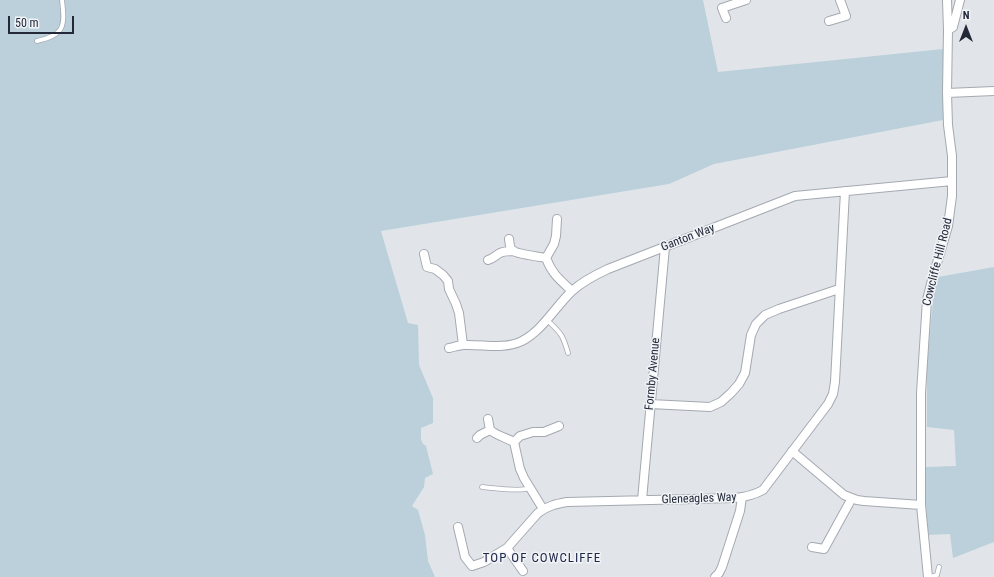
<!DOCTYPE html>
<style>
body{margin:0}
#map{position:relative;width:994px;height:577px;overflow:hidden;background:#e1e5ea;font-family:"Roboto Condensed",sans-serif}
canvas{display:block}
.north{position:absolute;left:946px;top:8px;width:40px;height:40px;-webkit-text-stroke:3px #f1f4f7;paint-order:stroke;rotate:0deg;font-size:11px;font-weight:700;line-height:16px;text-align:center;color:#232839}
.north::after{content:'';display:block;margin:auto;width:14px;height:18px;background:#232839;clip-path:polygon(50% 0,100% 100%,50% 72%,0 100%)}
.scale{position:absolute;left:8px;top:16px;width:66px;height:18px;box-sizing:border-box;border:2px solid #232839;border-top:0;padding-left:5px;font-size:12px;line-height:14px;white-space:nowrap;color:#232839;-webkit-text-stroke:3px #f1f4f7;paint-order:stroke}
</style>
<div id="map">
<canvas width="994" height="577"></canvas>
<div class="north">N</div>
<div class="scale">50 m</div>
</div>
<script>
const ctx = document.querySelector('canvas').getContext('2d');
ctx.lineJoin = 'round';
function paint(path, color) {
  ctx.fillStyle = color;
  ctx.fill(path, 'evenodd');
}
function strokePath(path, color, width, dash) {
  ctx.strokeStyle = color;
  ctx.lineWidth = width;
  ctx.lineCap = dash ? 'butt' : 'round';
  ctx.setLineDash(dash || []);
  ctx.stroke(path);
}
function drawText(font, color, halo, rows, align = 'center') {
  ctx.font = font + ' "Roboto Condensed",sans-serif';
  ctx.lineWidth = 3;
  ctx.setLineDash([]);
  ctx.textBaseline = 'middle';
  ctx.strokeStyle = halo;
  ctx.fillStyle = color;
  for (const [text, x, y, turn = 0] of rows) {
    ctx.save();
    ctx.translate(x, y);
    ctx.rotate((+turn || 0) * Math.PI / 180);
    ctx.textAlign = isNaN(turn) ? turn : align;
    if (halo) ctx.strokeText(text, 0, 0);
    ctx.fillText(text, 0, 0);
    ctx.restore();
  }
}
paint(new Path2D(`
 M0,0h703l15,72 225,-23v71l-229,44 -45,20 -288,47 27,92 10,2 1,40 14,33v25l-12,5v11l2,5 3,2 7,28 -8,4 -1,9 -12,19 6,4 7,25 3,26 7,16h-435z
 M994,267v275l-41,16 -3,-24 -22,1 -2,-32v-36l30,-1 -2,-36 -27,-3v-62l7,-76 4,-12z`), '#bbd0da');
const service = new Path2D(`
 M37,41c28,-6 28,-15 25,-41
 M547,320c14,13 16,15 21,33
 M482,487c11,1 39,5 48,1
 M930,577l7,-2 2,-8`);
const minor = new Path2D(`
 M947,0l1,30
 M726,18l-4,-10 24,-8
 M829,21l17,-5 -6,-16
 M947,93l47,-2
 M509,239c1,5 0,9 4,12 5,3 27,6 33,7 6,16 14,22 26,33
 M424,254l3,13 8,2 8,6 5,6 1,8 7,15 3,9 4,32
 M546,258l8,-14 2,-8 1,-17
 M488,260c6,-2 7,-4 12,-7 4,-2 9,-2 14,-2
 M449,348c5,-1 10,-3 15,-3 20,-1 39,5 58,-4 21,-11 33,-34 50,-50 11,-10 23,-16 36,-22l187,-73 157,-15
 M650,404l60,3 11,-5 10,-9 8,-9 6,-11 6,-38 5,-11 9,-9 14,-6 60,-20
 M488,419l2,11c6,5 16,8 24,12l6,27 4,9 19,31
 M477,438l3,-3 10,-5
 M514,442l6,-6 13,-4h11l15,-6
 M792,451l52,44 13,5 7,1 57,4
 M642,500l23,-253
 M458,527l7,30 7,9 12,-4 23,-14 31,-35c9,-7 18,-9 29,-11l168,-4c10,-1 19,-3 28,-8l65,-86 5,-10 2,-12 10,-191
 M812,547l12,2 28,-51
 M507,548l16,23
 M715,577l4,-4 3,-6 18,-56 2,-14
 M928,577l-7,-72v-112l6,-93 5,-20 16,-54 4,-30v-40l-4,-31 -1,-32 1,-63 5,-3 7,-27`);
strokePath(service, '#a4a9b1', 5.5);
strokePath(minor, '#a4a9b1', 10);
strokePath(service, '#fff', 4);
strokePath(minor, '#fff', 8);
drawText('12px', '#232839', '#f1f4f7', [
 ["Ganton Way",688,238,-21],
 ["Cowcliffe Hill Road",938,262,-76],
 ["Formby Avenue",653,374,-85],
 ["Gleneagles Way",699,499,-2]
]);
ctx.letterSpacing = '1px';
drawText('13px', '#21284a', '#f1f4f7', [
 ["TOP OF COWCLIFFE",542,559]
]);
ctx.letterSpacing = '0px';
</script>
